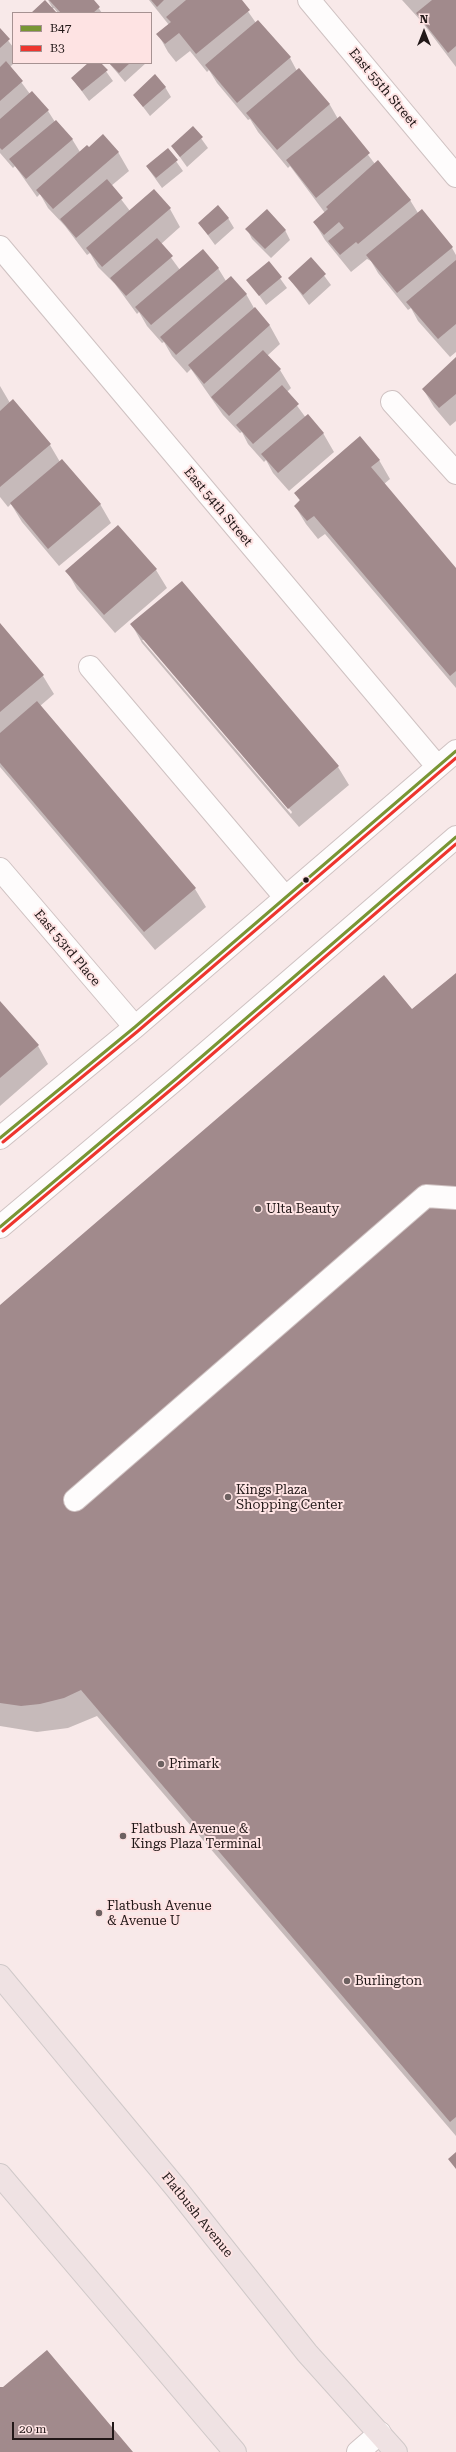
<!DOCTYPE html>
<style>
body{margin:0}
#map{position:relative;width:456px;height:2452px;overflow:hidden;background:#f8e9e9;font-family:"Roboto Serif",serif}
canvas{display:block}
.legend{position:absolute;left:12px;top:12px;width:140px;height:52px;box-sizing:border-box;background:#fee3e3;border:1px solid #a69292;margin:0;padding:5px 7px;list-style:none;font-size:12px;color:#221818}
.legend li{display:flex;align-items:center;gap:8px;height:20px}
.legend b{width:20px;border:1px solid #a69292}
.north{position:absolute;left:404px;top:12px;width:40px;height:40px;-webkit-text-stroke:3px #fee3e3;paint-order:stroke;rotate:0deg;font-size:11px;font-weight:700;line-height:16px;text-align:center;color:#221818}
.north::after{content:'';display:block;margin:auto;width:14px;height:18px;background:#221818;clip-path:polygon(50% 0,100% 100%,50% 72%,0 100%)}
.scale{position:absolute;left:12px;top:2422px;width:102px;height:18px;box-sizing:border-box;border:2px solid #221818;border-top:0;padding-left:5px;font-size:12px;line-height:14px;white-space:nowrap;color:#221818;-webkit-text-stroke:3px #fee3e3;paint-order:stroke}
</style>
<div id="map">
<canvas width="456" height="2452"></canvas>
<ul class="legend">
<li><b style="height:5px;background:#799534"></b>B47</li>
<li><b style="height:5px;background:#ee352e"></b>B3</li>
</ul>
<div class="north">N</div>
<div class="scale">20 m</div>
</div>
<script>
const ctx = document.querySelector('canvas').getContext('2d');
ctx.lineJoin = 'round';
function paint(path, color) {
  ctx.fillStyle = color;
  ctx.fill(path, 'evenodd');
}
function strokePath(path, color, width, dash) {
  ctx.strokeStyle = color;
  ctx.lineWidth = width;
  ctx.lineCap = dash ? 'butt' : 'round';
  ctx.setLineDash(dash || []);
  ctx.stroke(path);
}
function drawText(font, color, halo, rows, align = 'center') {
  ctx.font = font + ' "Roboto Serif",serif';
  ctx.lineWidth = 4;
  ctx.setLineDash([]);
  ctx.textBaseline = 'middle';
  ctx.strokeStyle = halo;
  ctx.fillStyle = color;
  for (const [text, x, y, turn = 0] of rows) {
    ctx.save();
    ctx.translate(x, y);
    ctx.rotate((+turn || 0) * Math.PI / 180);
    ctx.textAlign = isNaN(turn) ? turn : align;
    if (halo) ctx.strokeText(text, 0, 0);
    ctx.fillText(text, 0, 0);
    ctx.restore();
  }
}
paint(new Path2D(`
 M48,0h45l9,13h-44l-4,-5 -2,1 4,4h-24l20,-6z
 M149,0h91l16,23 2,-2 32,37 7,13 2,-1 31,35 8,14 2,-1 35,46 35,36 8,13 34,35 4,7v97l-6,5 -32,-36 -7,-13 -3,2 -30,-37 -7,-12 -4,-2 -16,13 -26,-32 -11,-18 11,-9 -35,-47 -2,2 -30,-36 -8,-13 -2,1 -31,-37 -8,-13 -2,2 -17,-21 -14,11 -8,-10 -10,-18 11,-9z
 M402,0h54v67l-34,-45z
 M0,30l13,17 1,16 -4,4 20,27 18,17 7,11 17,17 8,13 9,-4 29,4 11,19 -18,15 19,25 40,-2 10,18 -19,17 19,26 38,-2 8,13 20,13 8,14 16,18 10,18 -13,12 13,14 11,18 -4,4 19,26 17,15 11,19 -45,39 -16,-18 -7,-13 -2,2 -16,-18 -6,-12 -2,1 -17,-18 -32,-46 -4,4 -15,-17 -8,-14 -2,1 -15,-17 -8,-14 -2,2 -22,-30 -17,-17 -8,-14 -3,2 -22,-29 -17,-18 -8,-14 -3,3 -22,-31 -2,2 -13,-15z
 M89,63h11l13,18 -24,20 -17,-23z
 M109,63h37l-21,19z
 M165,87l6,10 -21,19 -16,-21z
 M193,127l15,21 -21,19 -15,-21z
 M168,150l15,21 -21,17 -15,-21z
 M228,218l6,10 -19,17 -16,-22z
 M247,229l38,1 5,10 -19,18 -19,-19z
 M311,258l20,27 -22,20 -20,-27z
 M269,263l18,25 -21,17 -18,-25z
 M456,358v63l-6,5 -16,-19 -11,-18z
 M0,386l10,17 40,42 10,17 40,42 11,19 -52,43 -37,-44 -11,-18 -3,3 -8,-10z
 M360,437l19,23 11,19 -6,5 72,85v119l-131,-154 -7,5 -12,-15 -11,-18 5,-5 -5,-8z
 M118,526l38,44 11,18 -52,45 -38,-44 -10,-18z
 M182,582l156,185 11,18 -50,42 -157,-184 -10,-18zM142,640h3l147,172 -1,2z
 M0,625l43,51 11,18 -14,12 155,183 11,18 -51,43 -155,-183z
 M456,974v1162l-359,-420 -29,12 -31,4 -37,-6v-420l412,-295z
 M0,1002l38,44 10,18 -48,42z`), '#0003');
paint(new Path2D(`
 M45,0l12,13h-26z
 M49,0h45l6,7 -7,6h-32z
 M151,0h13l-7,7z
 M186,0h56l8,10 -54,44 -17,-21 -14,11 -9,-10 15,-12 -5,-5z
 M432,0h24v46l-8,7 -32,-40z
 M258,20l33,37 -54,46 -32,-38z
 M0,28l10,11 -10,9z
 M6,61l17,20 -23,20v-34z
 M88,63h13l7,7 -26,21 -11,-13z
 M109,63h21l-11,10z
 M299,68l31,36 -53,46 -31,-37z
 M155,74l11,13 -23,20 -10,-12z
 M32,91l17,19 -47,40 -2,-2v-29z
 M340,116l30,37 -54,45 -30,-38z
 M56,120l17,19 -47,40 -17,-20z
 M193,126l10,11 -23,20 -9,-11z
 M103,134l16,18 -66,57 -17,-19 51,-45 2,2z
 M168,148l10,12 -22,18 -10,-12z
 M378,160l33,40 -53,44 -2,-2 -16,13 -12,-14 16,-13 -5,-6 -15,13 -11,-13 15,-13 -2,-2z
 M107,179l16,19 -47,40 -16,-19z
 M154,189l17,19 -69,59 -16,-19z
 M218,205l11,13 -21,17 -10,-12z
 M267,209l19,21 -21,19 -20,-20z
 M422,209l31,38 -56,46 -31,-38z
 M157,238l16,18 -47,40 -16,-18z
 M203,249l16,19 -68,57 -16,-18z
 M311,257l15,17 -23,21 -15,-17z
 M456,260v64l-18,15 -32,-37z
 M269,261l13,16 -23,19 -13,-16z
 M231,276l16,18 -71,61 -16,-18z
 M255,307l15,18 -66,59 -16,-19z
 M263,350l18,19 -52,47 -18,-19z
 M456,357v37l-17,14 -17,-19z
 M282,385l17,19 -46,40 -17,-19z
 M13,399l38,45 -51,43v-76z
 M308,414l16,19 -46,40 -17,-19z
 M360,436l20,24 -9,7 85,101v103l-6,5 -136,-160 -7,5 -13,-15 6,-6 -6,-7z
 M62,459l39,45 -53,45 -38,-46z
 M118,525l39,44 -53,46 -39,-44z
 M182,581l157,185 -51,43 -158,-185z
 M0,623l44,52 -44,37z
 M37,701l159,187 -52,44 -144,-169v-30z
 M456,973v1144l-6,5 -369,-432 -17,8 -24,6 -19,2 -21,-3v-398l384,-330 28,34z
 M0,1001l39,44 -39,33z
 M456,2152v17l-8,-10z
 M47,2350l86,102h-133v-65h3z`), '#a18a8c');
const minor = new Path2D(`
 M309,0l147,176
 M0,247l437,519
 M392,402l64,71
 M90,667l195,230
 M0,869l135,158
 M0,1138l135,-111 321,-276
 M0,1227l177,-149 279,-241
 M75,1500l351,-304 30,2
 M358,2452l22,-19`);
const major = new Path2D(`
 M0,1976l176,212 131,165 89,99
 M0,2175l235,277`);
strokePath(minor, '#cfc2c2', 24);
strokePath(major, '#d0c9c9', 24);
strokePath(minor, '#fefcfc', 22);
strokePath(major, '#efe2e3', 22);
strokePath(new Path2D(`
 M0,1138l135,-111 321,-276
 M0,1227l177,-149 279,-241`), '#799534', 3);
strokePath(new Path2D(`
 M3,1142l135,-111 318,-273
 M3,1231l177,-149 276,-238`), '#ee352e', 3);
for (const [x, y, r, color] of [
 [306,880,3.5,"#221818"],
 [258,1209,4,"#6d6161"],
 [228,1497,4,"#6d6161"],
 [161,1764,4,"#6d6161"],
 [123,1836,4,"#6d6161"],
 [99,1913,4,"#6d6161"],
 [347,1981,4,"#6d6161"]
]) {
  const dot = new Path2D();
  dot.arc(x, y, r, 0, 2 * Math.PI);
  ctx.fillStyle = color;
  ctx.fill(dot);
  strokePath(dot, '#fee3e3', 1.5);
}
drawText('13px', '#221818', '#fee3e3', [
 ["East 55th Street",383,88,50],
 ["East 54th Street",218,507,50],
 ["East 53rd Place",67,948,50],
 ["Flatbush Avenue",197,2215,51]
]);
drawText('13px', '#221818', '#fee3e3', [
 ["Ulta Beauty",266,1209],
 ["Kings Plaza",236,1490],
 ["Shopping Center",236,1505],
 ["Primark",169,1764],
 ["Flatbush Avenue &",131,1829],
 ["Kings Plaza Terminal",131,1844],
 ["Flatbush Avenue",107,1906],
 ["& Avenue U",107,1921],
 ["Burlington",355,1981]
], 'left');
</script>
